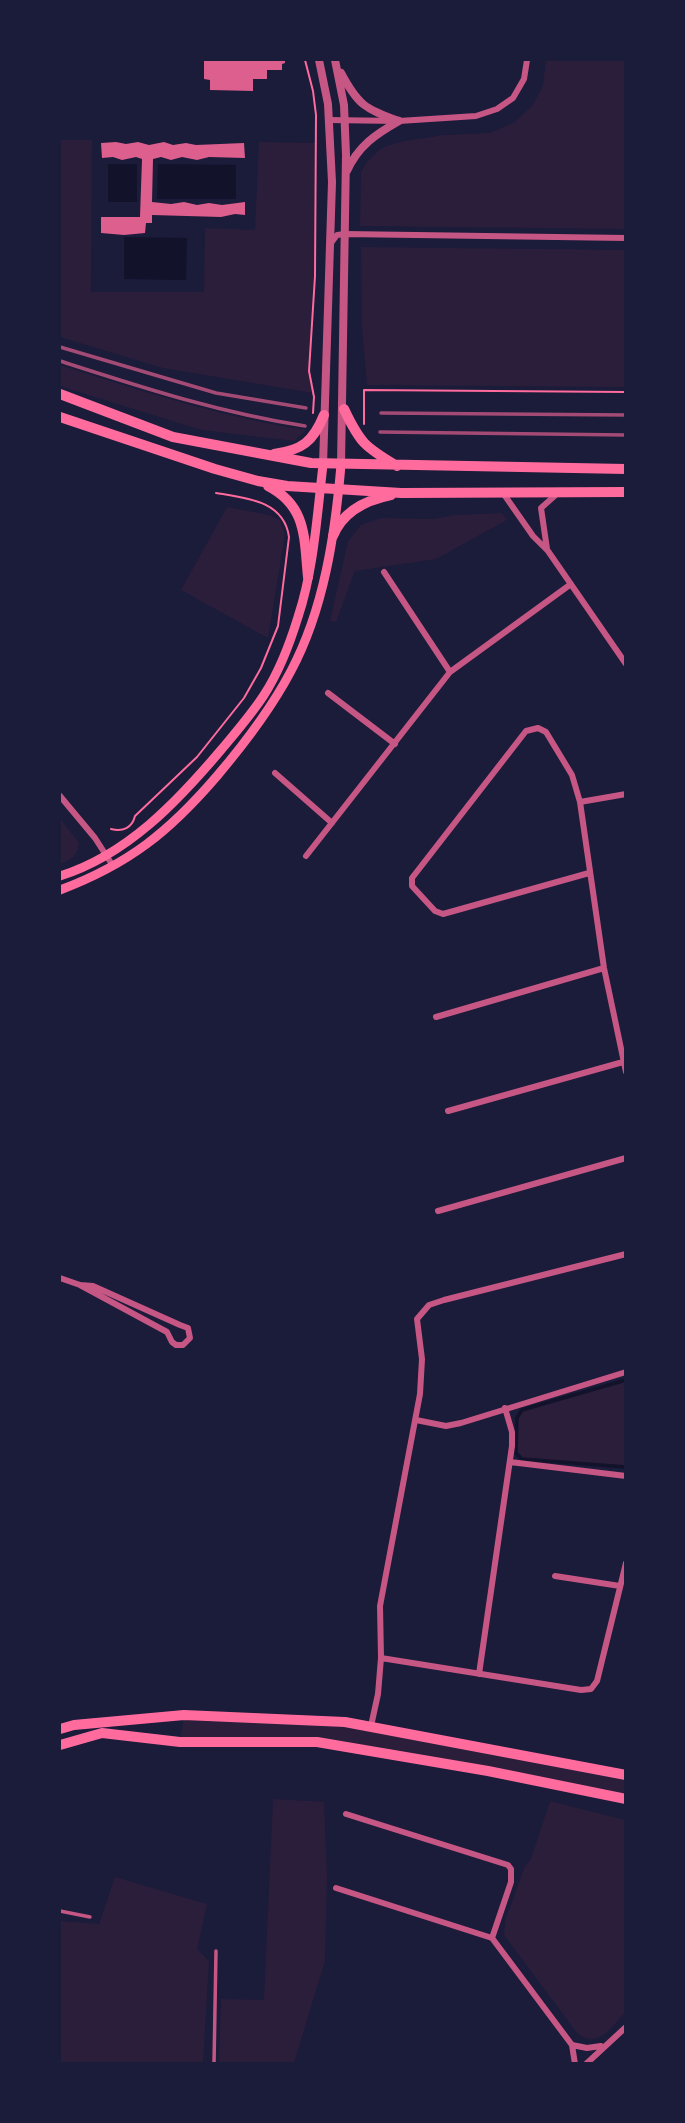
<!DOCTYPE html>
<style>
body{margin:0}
#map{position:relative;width:685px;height:2123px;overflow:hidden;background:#1b1b3a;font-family:"Fira Sans Condensed",sans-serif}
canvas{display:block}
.frame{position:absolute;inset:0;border:61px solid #1b1b3a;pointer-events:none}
</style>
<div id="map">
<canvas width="685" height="2123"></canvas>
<div class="frame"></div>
</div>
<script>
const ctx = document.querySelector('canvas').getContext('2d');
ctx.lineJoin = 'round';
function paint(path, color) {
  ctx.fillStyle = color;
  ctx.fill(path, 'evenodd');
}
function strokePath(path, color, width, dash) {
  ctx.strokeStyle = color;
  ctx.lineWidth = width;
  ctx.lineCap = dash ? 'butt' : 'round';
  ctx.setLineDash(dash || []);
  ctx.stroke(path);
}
paint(new Path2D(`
 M546,60h79v169l-265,-3 1,-54 6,-10 12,-12 10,-5 16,-4 39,-6 46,-2 25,-11 18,-17 10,-20z
 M60,140h32l-1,152h113l1,-64 50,2 4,-88 56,1 -1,128 -6,100 5,22 -150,-25 -103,-31z
 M361,247l264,3v137l-258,-2 -5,-58z
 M60,365c81,26 161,52 246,65l-12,11 -93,-11 -141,-44z
 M227,507l42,8 11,5 5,15 -17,103 -87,-48z
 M502,513l5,7 -71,39 -81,12 -19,51 -6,-1 18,-80 13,-16 20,-7 53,1 21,-4z
 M60,818l19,25c-1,13 -8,17 -19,21z
 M625,1380v87l-103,-8 -6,-6 1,-35 5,-8z
 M184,1715l134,5 307,55v24l-283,-54 -162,-3z
 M273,1799l51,3 3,75 -2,84 -31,102h-75l2,-64 43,1z
 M550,1801l75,19v192c-13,15 -27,38 -48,21l-73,-98 1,-14 20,-55 6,-7z
 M115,1877l92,27 -10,45 12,12 -6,102h-143v-142l39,3z`), '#2a1e3b');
paint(new Path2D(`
 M108,164h29v38h-29z
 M158,164l78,1v34h-79z
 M124,237l63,1 -1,42 -62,-1z`), '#12122b');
strokePath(new Path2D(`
 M626,1380l-104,30 -5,8 -1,35 6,6 104,8`), '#12122b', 3.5);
paint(new Path2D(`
 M204,60h81v3l-3,1v6h-15v9h-14v12l-43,-1v-10l-6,-1z
 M116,142l10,2 12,-2 11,3 15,-3 9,3 13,-2 10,2 48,-2 1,15 -36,-1 -12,3 -15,-3 -11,3 -10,-3 -8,2 -1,43 19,2 13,-2 13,3 12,-2 13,2 23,-3v13l-10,-1 -14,3 -69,-2v8h-6l-1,10 -21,2 -23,-2v-16h39l2,-58 -6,-2 -14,3 -9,-3 -11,1 -1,-15z`), '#dd5f8e');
strokePath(new Path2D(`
 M305,60l8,31 3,24 -1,161 -6,95 5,26 -1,16
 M364,424v-34l262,2
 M111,829c12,3 21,-1 24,-13l62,-59 47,-59 17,-30 17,-42 11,-89c-5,-36 -42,-39 -73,-44`), '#ff6b9d', 2);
strokePath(new Path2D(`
 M60,1911l30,6
 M214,2064l2,-113`), '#c65784', 3.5);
strokePath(new Path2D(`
 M328,120l71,1 77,-5 21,-7 16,-11 11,-19 3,-19
 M331,243l6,-8 8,-1 281,4
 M503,493l30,43 15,15 78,113
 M547,549l-6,-41 18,-16
 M384,572l66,100
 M328,693l67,51
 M275,773l57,50
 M60,796l35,42 18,28
 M580,802l46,-8
 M306,856l144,-184 121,-88
 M589,873l-146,41 -8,-3 -23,-25v-8l114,-147 12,-3 8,4 26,43 8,27 24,166 22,104
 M436,1017l168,-49
 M448,1111l175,-49
 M438,1211l188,-53
 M60,1278l20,7 13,1 87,39 8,3 2,10 -7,7h-7l-4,-3 -5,-10 -87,-47
 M416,1420l30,6 15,-3 165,-51
 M510,1462l116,14
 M555,1576l65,10
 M381,1658l200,32 10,-1 6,-8 29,-118
 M479,1674l33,-228v-14l-7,-24
 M371,1726l7,-32 3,-36 -1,-52 40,-212 2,-35 -5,-40 12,-14 15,-5 182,-46
 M346,1814l162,51 3,4v13l-19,56
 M336,1888l156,50 80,107 3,19
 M572,2045l15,3 14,-2
 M586,2064l40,-37`), '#c65784', 6);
strokePath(new Path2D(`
 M319,60l9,44 4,78 -9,283
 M335,60l9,45 2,50 -5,310
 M341,73c17,32 24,36 58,48
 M347,171c11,-25 29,-37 52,-50`), '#c65784', 8);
strokePath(new Path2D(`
 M60,876c67,-21 117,-74 161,-126 15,-18 30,-35 43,-55 15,-23 26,-52 34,-78 16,-48 19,-102 25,-152
 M60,890c69,-26 109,-58 157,-114 28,-33 54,-67 74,-105 33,-62 44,-136 50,-206`), '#ff6b9d', 9);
strokePath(new Path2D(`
 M60,394l113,43 138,26 315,6
 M344,409c16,34 21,38 53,57
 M60,417l155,52 43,12 29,5 114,7 225,-1
 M274,454c28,-4 39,-12 50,-39
 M268,486c39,20 36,52 40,91
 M333,536c10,-25 33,-36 58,-41
 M60,1729l14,-4 110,-10 161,7 281,53
 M60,1745l42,-12 78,9h137l171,29 138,28`), '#ff6b9d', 10);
strokePath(new Path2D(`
 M60,347l156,46 90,15
 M60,361c81,26 160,52 245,65
 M381,413l245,2
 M380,432l246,3`), '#a44b75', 3.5);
</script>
